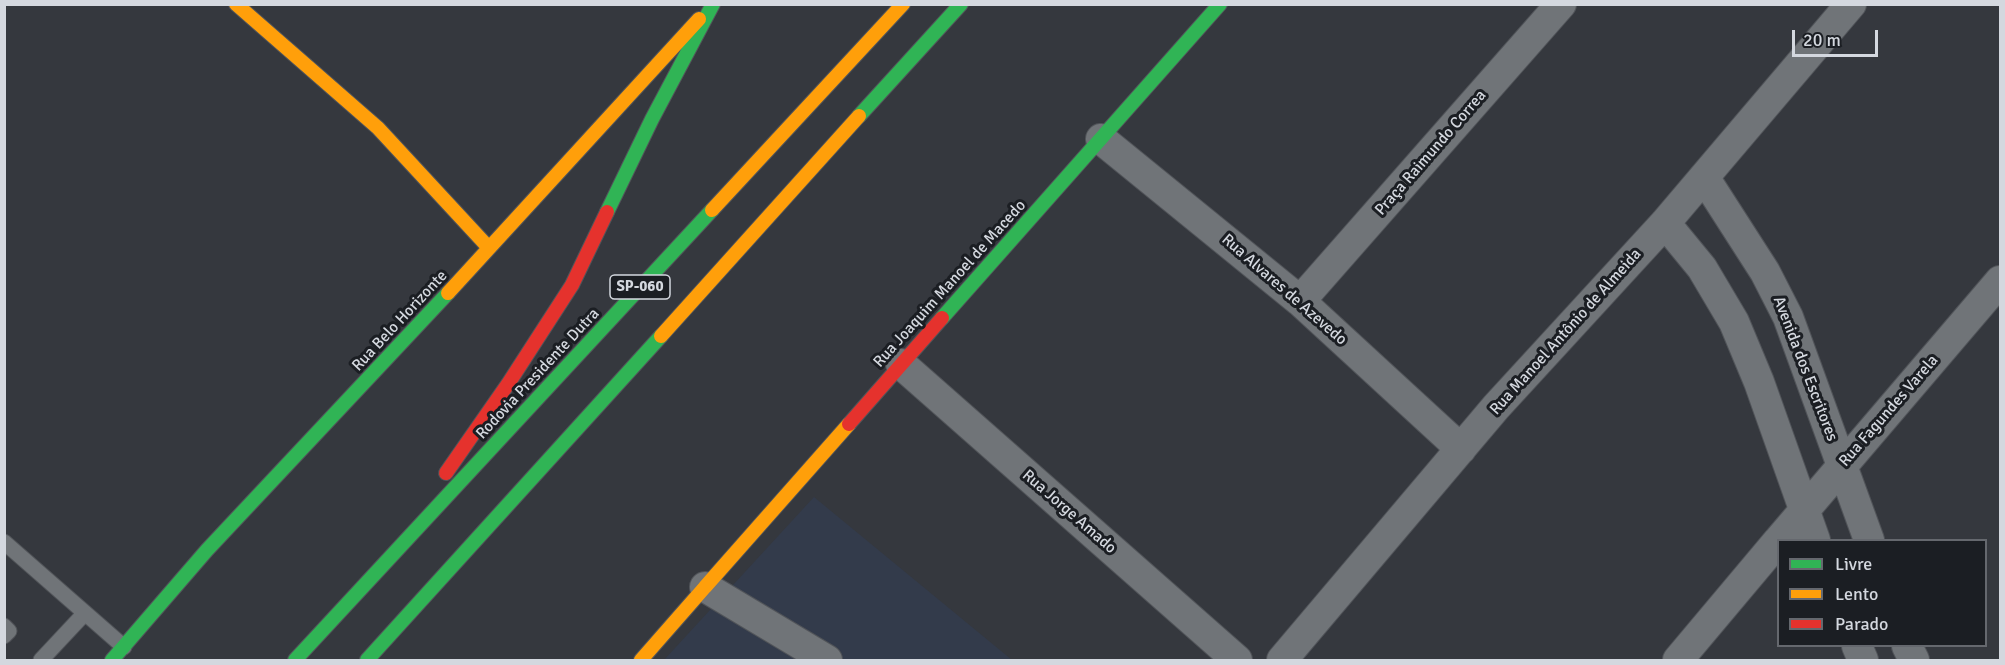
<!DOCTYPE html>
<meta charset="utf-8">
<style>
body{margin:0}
#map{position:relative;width:2005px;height:665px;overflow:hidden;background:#35383e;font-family:Signika,sans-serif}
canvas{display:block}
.frame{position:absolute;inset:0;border:6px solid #d4d8df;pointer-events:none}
.legend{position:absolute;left:1777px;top:539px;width:210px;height:108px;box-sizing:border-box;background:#1b1e23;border:2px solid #65686e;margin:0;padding:8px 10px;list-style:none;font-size:18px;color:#d4d8df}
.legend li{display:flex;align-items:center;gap:12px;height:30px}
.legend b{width:30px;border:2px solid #65686e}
.scale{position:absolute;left:1792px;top:30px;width:86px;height:27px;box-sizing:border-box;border:3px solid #d4d8df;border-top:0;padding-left:8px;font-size:18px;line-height:21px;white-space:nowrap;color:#d4d8df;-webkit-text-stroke:4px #1b1e23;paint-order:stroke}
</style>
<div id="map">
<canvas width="2005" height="665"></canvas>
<div class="frame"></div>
<ul class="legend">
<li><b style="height:8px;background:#30b455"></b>Livre</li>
<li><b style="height:8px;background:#ff9f0a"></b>Lento</li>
<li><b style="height:8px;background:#e5322d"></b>Parado</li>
</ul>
<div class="scale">20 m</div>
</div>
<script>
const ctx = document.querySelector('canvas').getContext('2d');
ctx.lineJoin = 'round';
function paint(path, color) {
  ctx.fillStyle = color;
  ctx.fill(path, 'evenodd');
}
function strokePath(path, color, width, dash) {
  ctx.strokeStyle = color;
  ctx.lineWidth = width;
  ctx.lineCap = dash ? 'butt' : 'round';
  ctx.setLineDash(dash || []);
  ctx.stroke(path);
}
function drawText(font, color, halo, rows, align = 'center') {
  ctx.font = font + ' Signika,sans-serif';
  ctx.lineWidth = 6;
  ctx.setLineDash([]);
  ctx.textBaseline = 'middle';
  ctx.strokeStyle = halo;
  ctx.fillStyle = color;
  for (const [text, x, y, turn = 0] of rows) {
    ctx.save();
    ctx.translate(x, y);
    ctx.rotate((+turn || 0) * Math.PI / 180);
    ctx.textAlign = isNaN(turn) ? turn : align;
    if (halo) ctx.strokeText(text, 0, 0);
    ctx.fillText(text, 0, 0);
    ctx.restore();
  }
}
paint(new Path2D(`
 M814,497l198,163h-348z`), '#333b4b');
const lane = new Path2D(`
 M4,542l120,105
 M4,626l5,5 -5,5
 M41,660l44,-47`);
const street = new Path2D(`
 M1101,139l199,162 161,148
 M1704,177l61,95 23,45 81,223
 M1665,223l37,45 32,54 25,60 56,158
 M1300,301l261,-297
 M901,364l336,296
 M1779,540l221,-259
 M705,587l122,73
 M1857,646l6,14
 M1907,646l7,14
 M1282,660l214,-253 169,-184 186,-219
 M1678,660l100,-119`);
const fast = new Path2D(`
 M859,116l102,-112
 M607,212l45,-93 61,-115
 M942,318l278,-314
 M112,660l95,-110 241,-257
 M295,660l417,-450
 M367,660l294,-324`);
const slow = new Path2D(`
 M236,4l142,124 111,120
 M712,210l191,-206
 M448,293l251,-274
 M661,336l198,-220
 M705,587l144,-163
 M641,660l64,-73`);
const jam = new Path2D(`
 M849,424l93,-106
 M446,473l62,-89 64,-99 35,-73`);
strokePath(lane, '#515459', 17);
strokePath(street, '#515459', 32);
strokePath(fast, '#515459', 16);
strokePath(slow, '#515459', 16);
strokePath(jam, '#515459', 16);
strokePath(lane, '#707478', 15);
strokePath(street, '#707478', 30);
strokePath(fast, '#30b455', 14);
strokePath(slow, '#ff9f0a', 14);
strokePath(jam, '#e5322d', 14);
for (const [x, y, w] of [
 [640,287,60]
]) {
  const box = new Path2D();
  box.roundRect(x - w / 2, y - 12, w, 24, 4.5);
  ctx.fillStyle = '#1b1e23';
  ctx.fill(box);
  strokePath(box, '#d4d8df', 1.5);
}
drawText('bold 15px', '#d4d8df', null, [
 ["SP-060",640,287]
]);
drawText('16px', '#d4d8df', '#1b1e23', [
 ["Praça Raimundo Correa",1431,153,-49],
 ["Rua Joaquim Manoel de Macedo",950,284,-48],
 ["Rua Alvares de Azevedo",1284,290,41],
 ["Rua Belo Horizonte",400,321,-47],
 ["Rua Manoel Antônio de Almeida",1566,332,-48],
 ["Avenida dos Escritores",1805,369,69],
 ["Rodovia Presidente Dutra",538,374,-47],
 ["Rua Fagundes Varela",1889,411,-49],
 ["Rua Jorge Amado",1069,512,41]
]);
</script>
